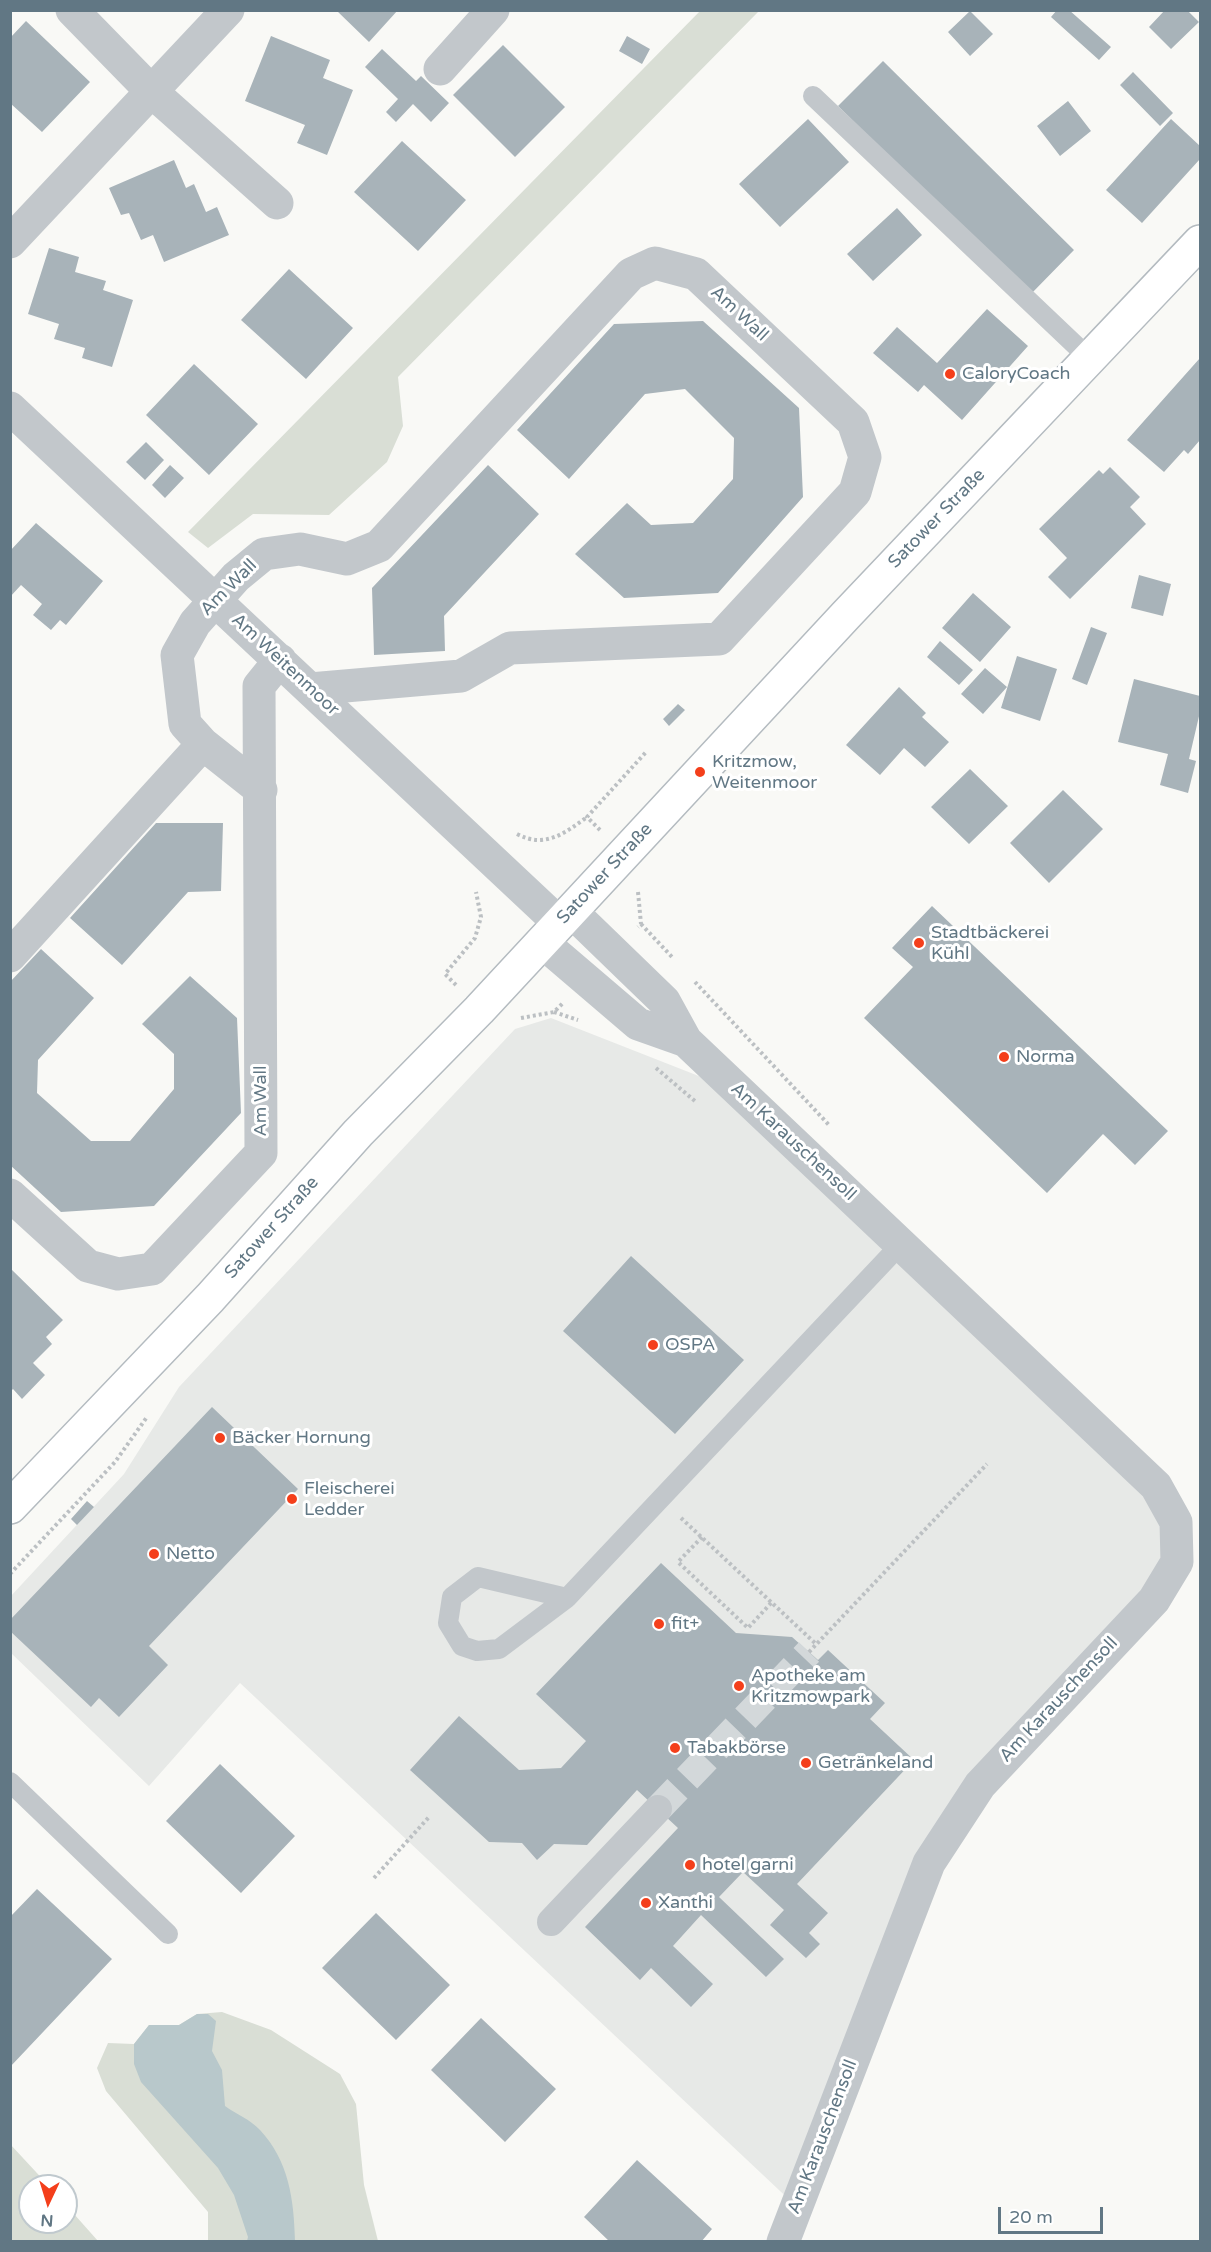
<!DOCTYPE html>
<meta charset="utf-8">
<style>
body{margin:0}
#map{position:relative;width:1211px;height:2252px;overflow:hidden;background:#f9f9f6;font-family:"Varela Round",sans-serif}
canvas{display:block}
.frame{position:absolute;inset:0;border:12px solid #617784;pointer-events:none}
.north{position:absolute;left:18px;top:2174px;width:60px;height:60px;box-sizing:border-box;background:#fff;border:2px solid #c0c9ce;border-radius:50%;rotate:184deg;font-size:16px;font-weight:700;line-height:24px;text-align:center;color:#617784}
.north::after{content:'';display:block;margin:auto;width:21px;height:27px;background:#f43f1b;clip-path:polygon(50% 0,100% 100%,50% 72%,0 100%)}
.scale{position:absolute;left:998px;top:2207px;width:105px;height:27px;box-sizing:border-box;border:3px solid #617784;border-top:0;padding-left:8px;font-size:18px;line-height:21px;white-space:nowrap;color:#617784;-webkit-text-stroke:4px #fff;paint-order:stroke}
</style>
<div id="map">
<canvas width="1211" height="2252"></canvas>
<div class="frame"></div>
<div class="north">N</div>
<div class="scale">20 m</div>
</div>
<script>
const ctx = document.querySelector('canvas').getContext('2d');
ctx.lineJoin = 'round';
function paint(path, color) {
  ctx.fillStyle = color;
  ctx.fill(path, 'evenodd');
}
function strokePath(path, color, width, dash) {
  ctx.strokeStyle = color;
  ctx.lineWidth = width;
  ctx.lineCap = dash ? 'butt' : 'round';
  ctx.setLineDash(dash || []);
  ctx.stroke(path);
}
function drawText(font, color, halo, rows, align = 'center') {
  ctx.font = font + ' "Varela Round",sans-serif';
  ctx.lineWidth = 6;
  ctx.setLineDash([]);
  ctx.textBaseline = 'middle';
  ctx.strokeStyle = halo;
  ctx.fillStyle = color;
  for (const [text, x, y, turn = 0] of rows) {
    ctx.save();
    ctx.translate(x, y);
    ctx.rotate((+turn || 0) * Math.PI / 180);
    ctx.textAlign = isNaN(turn) ? turn : align;
    if (halo) ctx.strokeText(text, 0, 0);
    ctx.fillText(text, 0, 0);
    ctx.restore();
  }
}
paint(new Path2D(`
 M551,1018l191,75 414,393 21,76 -197,223 -184,421 -556,-523 -91,103 -138,-133 -1,-56 114,-123 55,-87 336,-358z`), '#e7e9e7');
paint(new Path2D(`
 M700,11h59l-361,366 5,49 -16,36 -58,53 -76,-1 -45,34 -20,-16z
 M222,2012l49,18 69,44 16,30 8,81 14,56h-170v-29l-102,-121 -9,-23 11,-25 26,1 15,-19h30l18,-11z
 M10,2144l39,42h-19v36h36v-17l32,36h-87z`), '#d9ded5');
paint(new Path2D(`
 M197,2014h11l8,7 -4,30 10,19 3,36c11,8 26,14 35,24 29,31 34,70 35,111h-48l1,-4 -14,-42 -16,-27 -77,-86 -7,-18v-20l15,-19h30z`), '#b8c8cb');
paint(new Path2D(`
 M336,10h62l-29,32z
 M1057,10h12l42,37 -12,13 -48,-43z
 M1165,10h22l12,12 -28,27 -22,-22z
 M970,11l23,23 -23,22 -22,-24z
 M26,21l64,61 -48,50 -32,-29v-65z
 M271,36l59,24 -7,18 30,12 -26,65 -30,-12 8,-18 -60,-24z
 M627,36l23,13 -8,15 -23,-13z
 M503,45l62,62 -50,50 -62,-62z
 M382,49l34,32 5,-5 28,27 -18,19 -18,-18 -17,18 -10,-10 12,-13 -33,-32z
 M883,61l191,189 -44,45 -192,-189z
 M1133,72l40,41 -13,13 -40,-41z
 M1068,101l23,30 -31,25 -23,-30z
 M808,119l41,43 -69,65 -41,-43z
 M1171,119l29,27v13l-58,64 -36,-33z
 M402,141l64,59 -48,51 -64,-59z
 M174,160l12,28 8,-4 12,28 11,-5 12,28 -65,27 -11,-27 -12,5 -12,-27 -8,2 -12,-27z
 M897,208l25,27 -49,46 -26,-27z
 M49,248l30,9 -4,15 31,9 -3,9 30,10 -21,67 -30,-9 3,-10 -31,-9 5,-15 -31,-10z
 M289,269l64,59 -47,51 -65,-59z
 M987,309l41,37 -66,74 -38,-35 -6,7 -45,-39 24,-26 40,36z
 M703,321l96,87 4,89 -85,96 -94,5 -49,-44 52,-51 24,22 42,-2 40,-44 1,-41 -49,-49 -40,5 -76,85 -52,-49 97,-106z
 M1200,358v82l-12,14 -4,-4 -20,22 -37,-32z
 M194,364l64,60 -49,51 -63,-60z
 M146,442l18,18 -19,20 -19,-18z
 M170,465l14,13 -19,20 -13,-13z
 M488,465l51,49 -95,102 1,35 -71,4 -2,-67z
 M1110,467l30,30 -10,10 16,17 -76,75 -22,-22 19,-19 -28,-29 60,-59 4,4z
 M36,523l67,58 -37,44 -6,-5 -9,10 -18,-15 9,-11 -21,-19 -11,12v-46z
 M1139,575l32,9 -8,32 -32,-8z
 M973,593l38,34 -31,35 -38,-34z
 M1091,627l16,6 -20,52 -15,-6z
 M940,641l33,29 -14,15 -32,-28z
 M1017,656l40,13 -17,52 -39,-13z
 M985,668l22,19 -24,27 -22,-20z
 M1134,679l66,17v16l-11,47 7,2 -8,32 -28,-8 8,-31 -50,-12z
 M899,687l27,26 -4,4 27,25 -24,25 -21,-19 -24,27 -34,-30z
 M678,704l7,6 -16,16 -6,-7z
 M970,769l38,37 -39,38 -38,-37z
 M1063,790l40,39 -54,54 -39,-40z
 M156,823h67l-2,68 -33,1 -66,73 -52,-47z
 M932,906l236,225 -33,34 -32,-31 -56,59 -183,-175 49,-51 -21,-19z
 M41,949l53,49 -56,62 -1,33 54,48h39l44,-52v-35l-32,-30 48,-48 47,42 4,95 -87,93 -93,6 -51,-47v-183z
 M631,1256l113,104 -69,74 -112,-103z
 M10,1268l53,52 -17,17 6,7 -19,19 12,12 -23,24 -9,-10 -3,3z
 M212,1407l86,82 -149,157 19,19 -49,52 -20,-19 -8,9 -81,-76v-11z
 M87,1501l7,6 -17,18 -6,-6z
 M661,1563l75,70 56,4 26,23 10,-10 57,53 -15,16 44,41 -117,124 31,29 -19,20 11,11 -14,14 -36,-33 14,-15 -41,-38 -24,25 65,62 -18,18 -65,-62 -28,31 40,38 -22,23 -40,-39 -11,12 -55,-53 93,-99 -41,-38 -50,55 -33,-1 -17,16 -15,-17 -33,-1 -79,-72 49,-54 60,54 42,-2 25,-27 -50,-47z
 M220,1764l75,72 -54,57 -75,-72z
 M37,1889l75,70 -102,108v-150z
 M376,1913l74,72 -54,55 -74,-72z
 M481,2018l75,71 -51,53 -74,-72z
 M637,2160l75,69 -11,13h-91l-26,-25z`), '#a8b3b9');
strokePath(new Path2D(`
 M658,1809l151,-157`), '#d3d8da', 28, [28, 14]);
const secondary = new Path2D(`
 M10,1507l200,-209 148,-165 121,-123 367,-395 354,-373`);
strokePath(secondary, '#b4bbc0', 36);
strokePath(new Path2D(`
 M600,830l-13,-13 60,-66
 M517,834c28,15 48,-1 70,-17
 M638,892l3,32 -3,3
 M641,924l32,34
 M695,982l134,143
 M456,985l-11,-11 30,-36 6,-21 -5,-25
 M554,1012l24,8
 M521,1018l33,-6 9,-9
 M656,1068l40,34
 M681,1518l135,126
 M702,1537l-24,25 70,66 24,-26
 M10,1574l105,-112 32,-45
 M809,1652l178,-188
 M374,1878l55,-61`), '#bcc0c3', 4, [3, 3]);
strokePath(new Path2D(`
 M813,96l277,263
 M567,1598l-89,-21 -26,20 -4,26 14,23 15,5 22,-2 68,-51 334,-354
 M10,1782l158,152`), '#c2c7cb', 20);
strokePath(new Path2D(`
 M551,1922l107,-113`), '#c2c7cb', 28);
strokePath(new Path2D(`
 M72,10l79,81 126,112
 M440,69l53,-59
 M10,242l218,-232
 M10,408l549,515
 M261,790l-58,-46 -18,-20 -8,-69 18,-32 41,-46 28,-23 36,-5 47,10 32,-13 252,-272 24,-11 41,11 157,148 12,35 -10,35 -136,147 -209,9 -49,28 -151,13
 M571,911l93,90 22,40 470,445 20,36 1,40 -23,38 -174,185 -51,78 -146,379
 M542,942l96,82 48,17
 M10,956l193,-212
 M10,1195l78,71 30,8 34,-5 109,-116 -2,-467 21,-26`), '#c2c7cb', 33);
strokePath(secondary, '#fff', 33);
for (const [x, y, r, color] of [
 [950,374,6,"#f43f1b"],
 [700,772,6,"#f43f1b"],
 [919,943,6,"#f43f1b"],
 [1004,1057,6,"#f43f1b"],
 [653,1345,6,"#f43f1b"],
 [220,1438,6,"#f43f1b"],
 [292,1499,6,"#f43f1b"],
 [154,1554,6,"#f43f1b"],
 [659,1624,6,"#f43f1b"],
 [739,1686,6,"#f43f1b"],
 [675,1748,6,"#f43f1b"],
 [806,1763,6,"#f43f1b"],
 [690,1865,6,"#f43f1b"],
 [646,1903,6,"#f43f1b"]
]) {
  const dot = new Path2D();
  dot.arc(x, y, r, 0, 2 * Math.PI);
  ctx.fillStyle = color;
  ctx.fill(dot);
  strokePath(dot, '#fff', 2);
}
drawText('18px', '#617784', '#fff', [
 ["Am Wall",739,314,43],
 ["Satower Straße",937,519,-46],
 ["Am Wall",229,588,-45],
 ["Am Weitenmoor",285,665,43],
 ["Satower Straße",605,874,-47],
 ["Am Wall",261,1101,-90],
 ["Am Karauschensoll",793,1142,43],
 ["Satower Straße",272,1228,-48],
 ["Am Karauschensoll",1059,1700,-47],
 ["Am Karauschensoll",823,2137,-69]
]);
drawText('18px', '#617784', '#fff', [
 ["CaloryCoach",962,374],
 ["Kritzmow,",712,762],
 ["Weitenmoor",712,783],
 ["Stadtbäckerei",931,933],
 ["Kühl",931,954],
 ["Norma",1016,1057],
 ["OSPA",665,1345],
 ["Bäcker Hornung",232,1438],
 ["Fleischerei",304,1489],
 ["Ledder",304,1510],
 ["Netto",166,1554],
 ["fit+",671,1624],
 ["Apotheke am",751,1676],
 ["Kritzmowpark",751,1697],
 ["Tabakbörse",687,1748],
 ["Getränkeland",818,1763],
 ["hotel garni",702,1865],
 ["Xanthi",658,1903]
], 'left');
</script>
